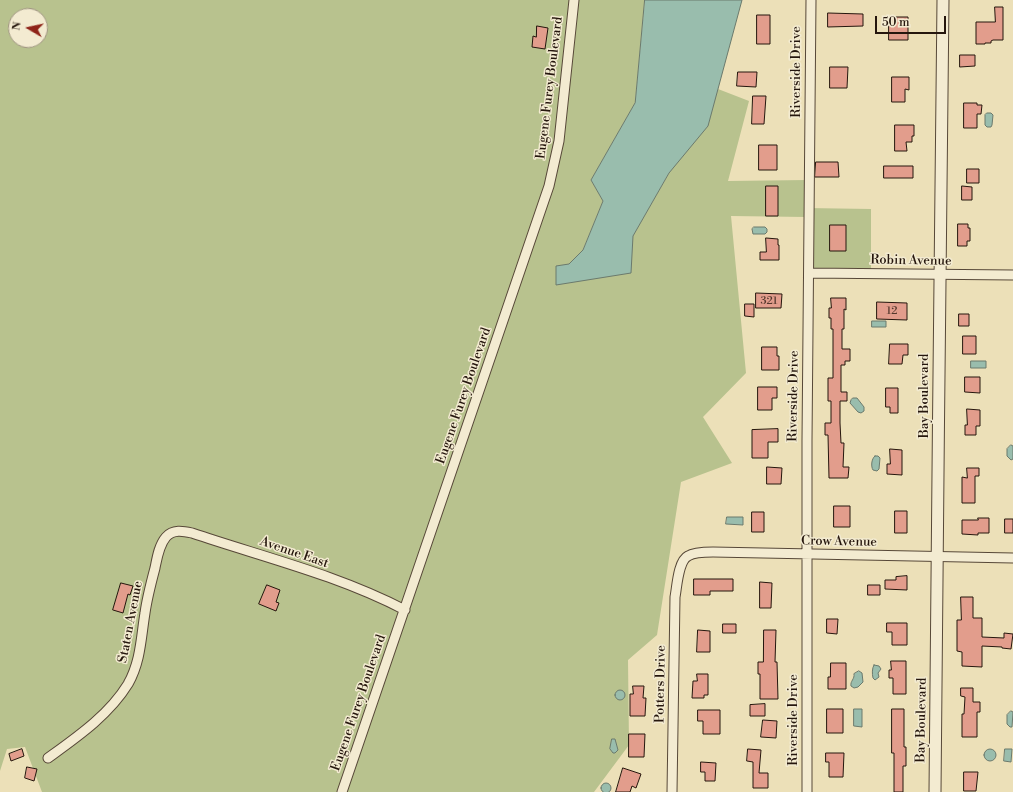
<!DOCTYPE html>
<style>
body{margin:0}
#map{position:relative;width:1013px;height:792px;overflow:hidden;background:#ece0b8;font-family:"Libre Bodoni",serif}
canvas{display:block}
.north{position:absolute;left:8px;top:8px;width:40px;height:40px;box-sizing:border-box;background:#f3ebd1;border:1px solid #a19683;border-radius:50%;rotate:279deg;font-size:11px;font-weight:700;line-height:16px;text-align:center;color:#25160d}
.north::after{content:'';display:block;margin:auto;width:14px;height:18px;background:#8f2418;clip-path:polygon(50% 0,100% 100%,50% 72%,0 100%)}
.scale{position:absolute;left:875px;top:16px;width:71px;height:18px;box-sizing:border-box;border:2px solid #25160d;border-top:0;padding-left:5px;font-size:12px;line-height:14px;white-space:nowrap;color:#25160d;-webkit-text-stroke:3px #f3ebd1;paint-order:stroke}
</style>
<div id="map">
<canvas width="1013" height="792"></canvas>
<div class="north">N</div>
<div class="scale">50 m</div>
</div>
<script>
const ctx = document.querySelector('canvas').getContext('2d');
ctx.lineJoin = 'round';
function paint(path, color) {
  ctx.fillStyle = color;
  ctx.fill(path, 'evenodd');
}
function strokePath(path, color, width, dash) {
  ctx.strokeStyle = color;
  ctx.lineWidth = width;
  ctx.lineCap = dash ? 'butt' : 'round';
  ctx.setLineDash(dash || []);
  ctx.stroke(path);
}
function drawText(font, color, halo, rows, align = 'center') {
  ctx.font = font + ' "Libre Bodoni",serif';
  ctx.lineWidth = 3;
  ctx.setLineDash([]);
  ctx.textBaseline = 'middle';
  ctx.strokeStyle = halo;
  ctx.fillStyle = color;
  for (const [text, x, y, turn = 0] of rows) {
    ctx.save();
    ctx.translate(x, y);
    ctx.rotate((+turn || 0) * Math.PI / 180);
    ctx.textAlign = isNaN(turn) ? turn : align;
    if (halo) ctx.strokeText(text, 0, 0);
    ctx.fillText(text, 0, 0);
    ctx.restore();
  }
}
paint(new Path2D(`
 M0,0h645l-10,103 -44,77 12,21 -25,61 -22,23 77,-50 85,-146 31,12 -21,80 79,-1 -1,28 65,1v68l-65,-4v-56l-75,-1 15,157 -43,44 29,46 -51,19 -24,153 -29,25 1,85 -35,47h-552l-17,-45 -18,2 -7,22zM16,16h24v24h-24z`), '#b8c28e');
const water = new Path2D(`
 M645,0h97l-34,126 -39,47 -36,63 -2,37 -75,12v-19l13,-2 14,-14 20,-49 -12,-21 44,-77z
 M987,113h4l2,2 -1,10 -1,2h-4l-2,-2v-10z
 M754,227h11l2,2v3l-2,2h-12l-1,-5z
 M872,321h14v6h-14z
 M971,361h15v7h-15z
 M853,398h4l7,9v4l-3,2 -3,-1 -8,-9 1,-3z
 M1011,445l2,1v13l-2,1 -4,-4v-7z
 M875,456h3l2,2 -1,11 -2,2 -4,-1c-2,-3 -2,-11 2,-14z
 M727,517h16v8l-17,-1z
 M874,665l5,1 2,3 -3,4 1,4 -4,3 -2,-2c-1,-4 -1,-10 1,-13z
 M859,671l3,2 1,9 -5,5 -4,1 -3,-2c-1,-5 4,-7 3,-12z
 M615 695a5 5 0 1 1 10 0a5 5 0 1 1-10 0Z
 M854,709h8v18l-8,-1z
 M1011,711l2,1 -1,15h-2l-3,-3v-9z
 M612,739h3l3,11 -3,3h-2l-3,-4z
 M1005,749h7l-1,13 -7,-1z
 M984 755a6 6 0 1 1 12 0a6 6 0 1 1-12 0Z
 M601 788a5 5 0 1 1 10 0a5 5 0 1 1-10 0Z`);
paint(water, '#99bdad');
strokePath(water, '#6b7a6d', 1);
const building = new Path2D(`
 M995,7h8v33h-10l-2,1v2h-6v1h-9v-22h19z
 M828,13l35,1v12l-35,1z
 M757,15h13v29h-13z
 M889,17h19v23h-19z
 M537,26l11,2 -3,21 -13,-2 1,-11 3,1z
 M960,55h15v11l-15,1z
 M830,67h18l-1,21h-17z
 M738,72h19l-1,15 -19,-1z
 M892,77h17v13l-4,-1v13h-13z
 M753,96h13l-2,28h-12z
 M964,103h13v2h5l-1,9h-4v14h-13z
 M895,125h19v11h-2v6h-6l1,9h-12z
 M759,145h18v25h-18z
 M816,162h22l1,15h-24z
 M884,166h29v12h-29z
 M967,169h12v14h-12z
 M766,186h12v30h-12z
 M962,186l10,1v13h-10z
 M958,224h10v4h2v13h-3v5h-9z
 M830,225h16v26h-16z
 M766,238l12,1v6h1v15h-19v-8h6z
 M756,293l26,1 -1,14h-25z
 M831,298h15v12l-2,-1v20h-2v20h8v12h-5v4h-4v27h6v9h-7v22l1,20h3l-1,24h6l-1,11h-19l-1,-43h-3v-12h6v-22h-3v-23h5v-49h-2v-11h-2v-10h2z
 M877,302l30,1v17l-30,-1z
 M745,304h9v13l-9,-1z
 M959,314h10v12h-10z
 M963,336h13v18h-13z
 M890,344h18v11h-5l-1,9h-13z
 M762,347h15v9h2v14h-17z
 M965,377h15v16l-15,-1z
 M758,387h19v11h-5v12h-14z
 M886,388h12v25h-8v-6h-4z
 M967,409l13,1v16h-4v9h-11v-10h2z
 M778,429v13h-10v16h-16v-28z
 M890,449l12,1v25l-15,-1v-10h3z
 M767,467l15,1 -1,16h-14z
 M967,468h12v8h-4v27h-13v-26l5,1z
 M834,506h16v21h-16z
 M895,511h12v22h-12z
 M752,512h12v20h-12z
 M978,518h11v15h-11v2l-16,-1v-14h16z
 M1005,519h8v14h-8z
 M907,576v14l-22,-1v-9h11v-3z
 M694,579h39v12h-23v4h-16z
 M760,582l12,1 -1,25h-11z
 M121,583l12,3 -3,9 -2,-1 -5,19 -10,-3z
 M267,585l13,5 -4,12 3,1 -3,8 -17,-7z
 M868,585h12v10h-12z
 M961,597h12v21h9v19l22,1v-5l9,1 -2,15 -9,-1v-1l-20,-1v21l-20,-1v-14l-5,-1v-31h4z
 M827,619h11l-1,15 -10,-1z
 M887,623h20v22h-15v-13h-5z
 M723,624h13v9h-13z
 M698,630l12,1v21h-13z
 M764,630h12l-1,32h2l1,37h-18v-25h-2v-12h5z
 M891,661h15v33h-13v-16h-4v-8h2z
 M831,663h15v26h-18v-12h2z
 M697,674h11v21h-4v3h-12l1,-17h4z
 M633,686h11l-1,12h3l-1,18h-15v-22h3z
 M961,688h12v14h7v10h-3v25h-15v-23h2l1,-17 -4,-1z
 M765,704v12h-15v-11z
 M827,709h16v24h-16z
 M892,709h12v38h2v19h-3v26h-9v-39h-2z
 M698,710h22v24h-17v-13h-5z
 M763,720l14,1 -1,17 -15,-1z
 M629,734h16l-1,23h-15z
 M22,749l2,7 -13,5 -2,-7z
 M748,749l13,1 -2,23h9v15h-15v-26l-6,-1z
 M826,753h18l-1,24h-14v-15h-3z
 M701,762l15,1 -1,18h-10v-9h-4z
 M27,767l10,2 -3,12 -9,-3z
 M623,768l18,6 -5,14 -4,-2 -2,6h-14z
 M964,772h14l-2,19h-12z`);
paint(building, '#e29d8c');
strokePath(building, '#25160d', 1);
const minor = new Path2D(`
 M809,273l204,2
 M48,758c29,-21 61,-43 80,-74 13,-23 13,-47 17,-71 2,-15 6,-30 10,-45 2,-10 4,-23 11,-31 7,-8 17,-6 26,-4 71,24 146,42 213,77
 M342,792l207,-606 10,-45 15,-141
 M672,792l3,-195c2,-10 3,-36 13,-41 6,-4 17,-4 25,-4l300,6
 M807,792v-352l4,-440`);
const tertiary = new Path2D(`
 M935,792c4,-264 3,-528 8,-792`);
strokePath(minor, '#574838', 11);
strokePath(tertiary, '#574838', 13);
strokePath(minor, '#f3ebd1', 9);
strokePath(tertiary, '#f3ebd1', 11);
drawText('11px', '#54382d', null, [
 ["321",769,301],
 ["12",892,311]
]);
drawText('13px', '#25160d', '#f3ebd1', [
 ["Riverside Drive",797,72,-90],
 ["Eugene Furey Boulevard",550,88,-83],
 ["Robin Avenue",911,261,1],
 ["Eugene Furey Boulevard",464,396,-71],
 ["Riverside Drive",794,396,-89],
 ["Bay Boulevard",925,396,-90],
 ["Crow Avenue",839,542,1],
 ["Avenue East",294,553,19],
 ["Staten Avenue",131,622,-79],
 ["Potters Drive",661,684,-89],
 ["Eugene Furey Boulevard",359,703,-71],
 ["Riverside Drive",794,720,-90],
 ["Bay Boulevard",922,720,-89]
]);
</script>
